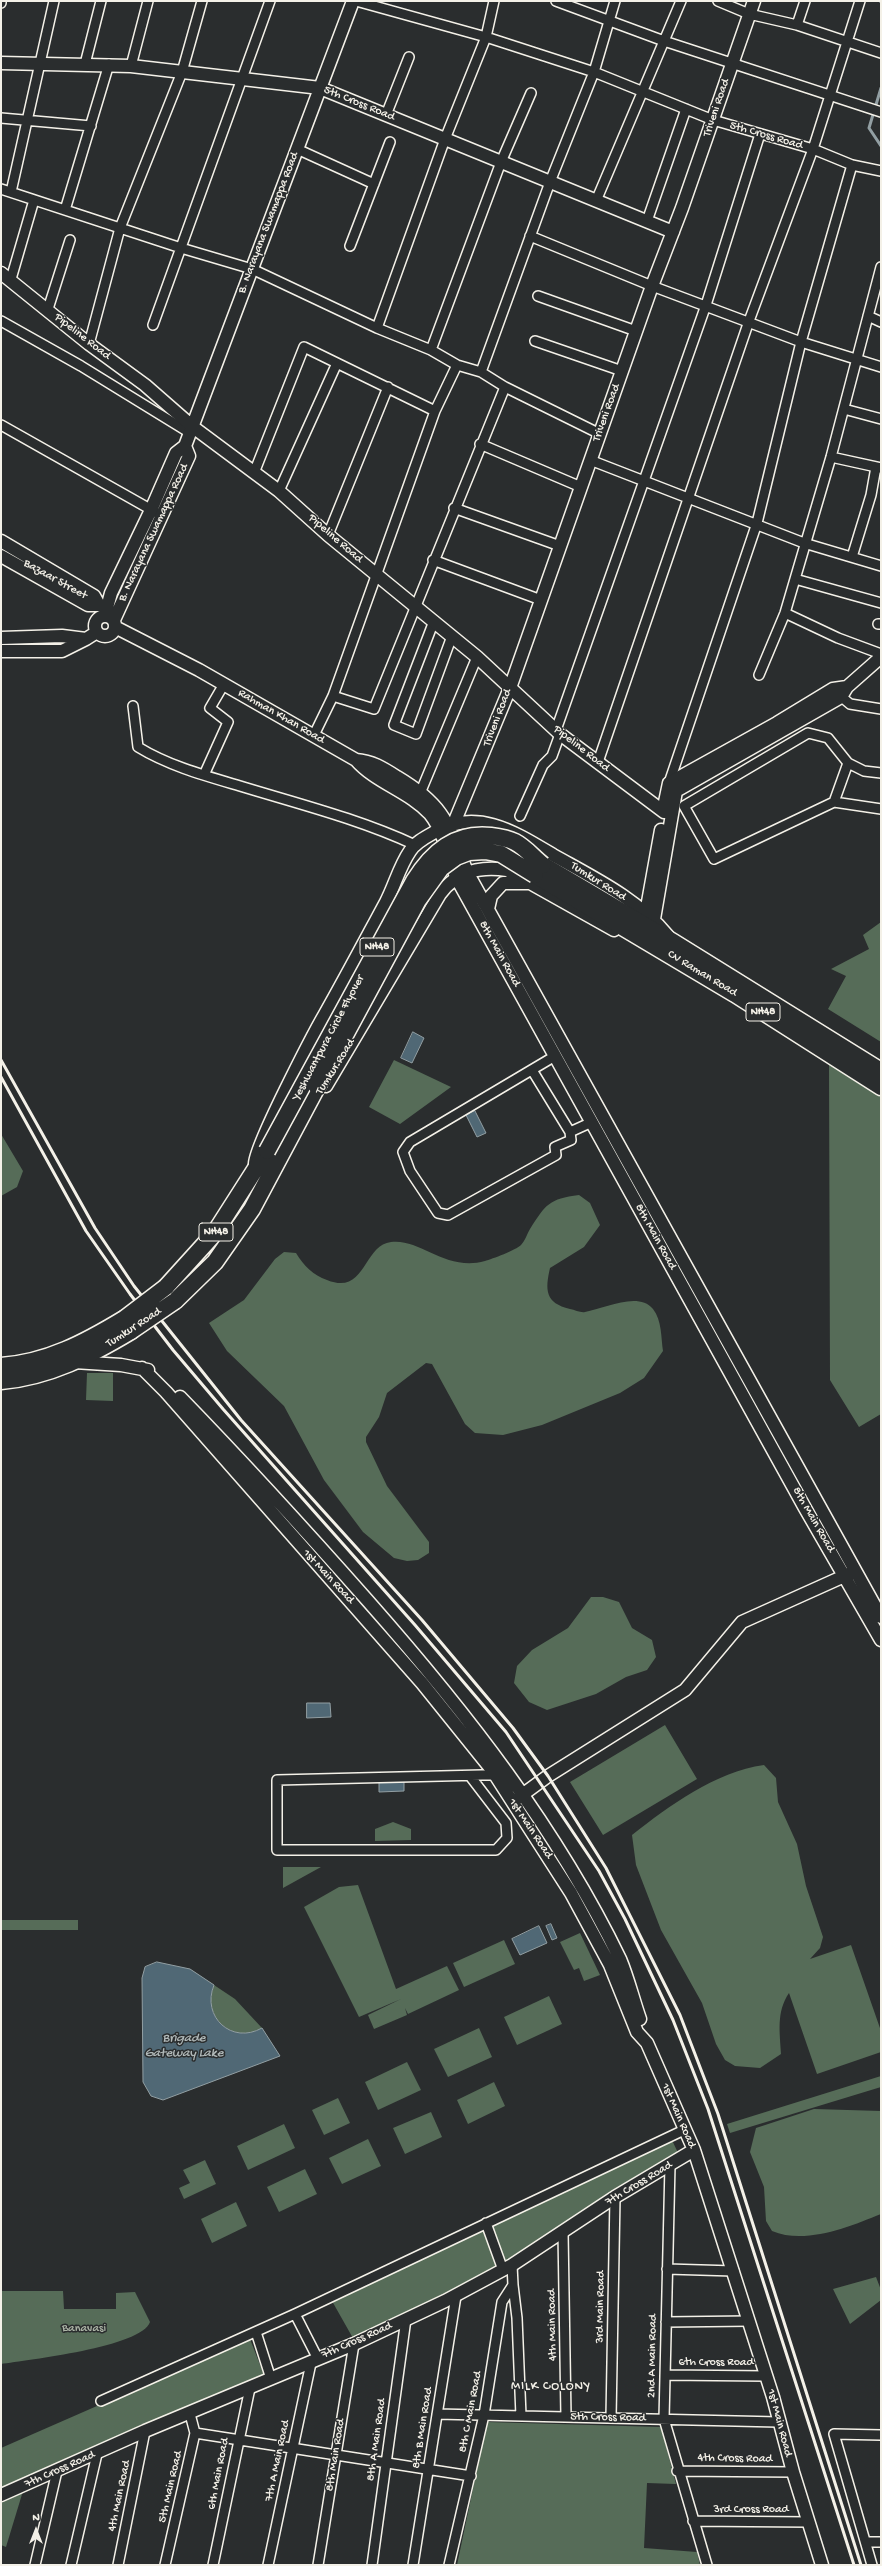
<!DOCTYPE html>
<style>
body{margin:0}
#map{position:relative;width:882px;height:2566px;overflow:hidden;background:#2a2d2e;font-family:"Gochi Hand",sans-serif}
canvas{display:block}
.frame{position:absolute;inset:0;border:2px solid #f4f1e8;pointer-events:none}
.north{position:absolute;left:16px;top:2510px;width:40px;height:40px;-webkit-text-stroke:3px #2a2d2e;paint-order:stroke;rotate:0deg;font-size:11px;font-weight:700;line-height:16px;text-align:center;color:#f4f1e8}
.north::after{content:'';display:block;margin:auto;width:14px;height:18px;background:#f4f1e8;clip-path:polygon(50% 0,100% 100%,50% 72%,0 100%)}
</style>
<div id="map">
<canvas width="882" height="2566"></canvas>
<div class="frame"></div>
<div class="north">N</div>
</div>
<script>
const ctx = document.querySelector('canvas').getContext('2d');
ctx.lineJoin = 'round';
function paint(path, color) {
  ctx.fillStyle = color;
  ctx.fill(path, 'evenodd');
}
function strokePath(path, color, width, dash) {
  ctx.strokeStyle = color;
  ctx.lineWidth = width;
  ctx.lineCap = dash ? 'butt' : 'round';
  ctx.setLineDash(dash || []);
  ctx.stroke(path);
}
function drawText(font, color, halo, rows, align = 'center') {
  ctx.font = font + ' "Gochi Hand",sans-serif';
  ctx.lineWidth = 3;
  ctx.setLineDash([]);
  ctx.textBaseline = 'middle';
  ctx.strokeStyle = halo;
  ctx.fillStyle = color;
  for (const [text, x, y, turn = 0] of rows) {
    ctx.save();
    ctx.translate(x, y);
    ctx.rotate((+turn || 0) * Math.PI / 180);
    ctx.textAlign = isNaN(turn) ? turn : align;
    if (halo) ctx.strokeText(text, 0, 0);
    ctx.fillText(text, 0, 0);
    ctx.restore();
  }
}
paint(new Path2D(`
 M881,922v120l-53,-33 18,-33 -15,-7 38,-20 -6,-14z
 M394,1060l57,27 -51,37 -31,-17z
 M829,1062l52,32v320l-22,13 -29,-47z
 M1,1134l22,37 -6,16 -16,9z
 M579,1195l11,8 10,22 -16,22 -34,21c-5,22 -5,35 20,41 5,1 11,4 15,3 19,-3 53,-21 68,-3 9,11 8,29 10,42l-19,27 -24,15 -78,32 -39,10 -28,-2 -10,-9 -33,-60 -6,-1 -39,30 -8,24 -13,20v5l21,44 42,56v11l-11,7 -11,1 -13,-3 -31,-26 -39,-52 -40,-74 -57,-55 -18,-28 35,-23 31,-41 9,-7 12,1c8,13 17,22 31,27 39,16 36,-35 64,-38 29,-4 55,30 94,19 7,-2 31,-11 36,-16 4,-4 6,-11 9,-16 16,-25 19,-30 49,-34z
 M87,1373h26v28l-27,-1z
 M591,1597h12l16,5 13,26 20,12 4,17 -9,13 -21,7 -30,17 -49,16 -18,-8 -15,-19 3,-17 15,-16 36,-22z
 M665,1725l32,54 -94,56 -33,-53z
 M764,1765l12,13 2,24 19,42 9,42 17,51 -3,11 -10,11 41,-14 30,86v21l-64,22 -28,-81c-13,19 -9,40 -8,61l-21,14 -25,-2 -10,-6 -9,-16 -14,-41 -41,-73 -25,-65 -4,-30c37,-29 83,-63 132,-70z
 M393,1822l18,7v11l-36,1v-12z
 M283,1867h38l-38,21z
 M358,1885l38,104 51,-23 12,24 -51,24 -3,-6 2,7 -33,14 -6,-14 33,-16 -42,18 -55,-110 35,-20z
 M1,1920h77v10h-77z
 M580,1933l20,42 -16,6 -5,-13 -5,2 -14,-28z
 M504,1940l11,24 -51,23 -11,-24z
 M214,1985l21,14 27,29c-30,17 -61,-11 -48,-43z
 M549,1996l13,28 -45,21 -13,-28z
 M479,2028l13,29 -44,20 -14,-28z
 M407,2062l14,28 -43,20 -13,-28z
 M881,2076v11l-151,46 -3,-9z
 M494,2082l11,24 -37,18 -11,-24z
 M338,2098l12,25 -26,12 -12,-25z
 M814,2109l67,2v103c-32,13 -76,31 -109,17l-6,-10 -2,-34 -14,-35 6,-24z
 M431,2112l11,25 -37,17 -12,-26z
 M284,2124l11,24 -47,22 -11,-24z
 M671,2138l8,17 -112,71 -112,66 -101,48 -22,-39z
 M368,2139l13,27 -39,18 -13,-26z
 M205,2160l11,24 -32,15 -5,-11 11,-5 -7,-13z
 M305,2169l12,25 -38,18 -12,-25z
 M236,2202l11,24 -35,17 -11,-24z
 M876,2277l5,13v10l-31,24 -17,-35z
 M1,2291h62l1,18h52v-16l19,-1 15,30c-8,25 -123,38 -149,42z
 M250,2339l14,36 -263,115v-42z
 M487,2422l174,5 15,57 -29,-1 -3,65 53,4 3,13h-243z
 M23,2491l-17,56 -5,-2v-44z`), '#566c58');
const water = new Path2D(`
 M413,1032l11,6 -12,25 -11,-5z
 M475,1111l11,22 -9,4 -11,-22z
 M307,1703h23l1,14 -24,1z
 M404,1780v11l-25,1v-11z
 M551,1924l6,14 -5,2 -6,-14z
 M539,1926l8,17 -27,12 -8,-16z
 M157,1962l33,7 24,16c-13,32 18,60 48,43l18,28 -117,44 -12,-4 -8,-14 -1,-104 3,-11z`);
paint(water, '#506875');
strokePath(water, '#929fa3', 1);
strokePath(new Path2D(`
 M880,1l1,1
 M881,88l-12,40 12,18`), '#929fa3', 3);
const street = new Path2D(`
 M356,1l130,36 108,35 119,48 100,29 39,16 29,6
 M556,1l108,40 217,71
 M718,1l31,13 48,11 84,28
 M1,3v-2
 M797,25l8,-24
 M85,64l16,-63
 M131,66l17,-65
 M386,115l23,-58
 M1,118l90,8
 M297,149l77,35
 M1,189l180,59 71,21 125,59 54,22 26,15 24,7 24,15 95,47
 M11,192l43,-191
 M596,201l85,-200
 M65,210l44,-146
 M647,221l39,-112
 M530,236l122,50 149,56 80,25
 M350,246l40,-104
 M11,279l23,-79
 M538,296l98,35
 M48,309l22,-69
 M868,316l13,6
 M1,321l80,45 109,67
 M153,325l117,-324
 M377,328l68,-189 41,-102 8,-36
 M535,341l87,30
 M89,344l31,-116 62,-156 20,-71
 M431,350l70,-188 30,-69
 M481,372l69,-190 44,-110 21,-71
 M844,409l37,10
 M1,425l156,88
 M480,444l101,43
 M831,457l50,11
 M590,460l214,83 77,23
 M254,473l50,-126 131,64
 M279,491l58,-128
 M454,508l106,38
 M328,535l60,-148
 M852,557l19,-62 5,-28
 M433,560l108,40
 M795,579l86,24
 M785,613l53,25 43,16
 M434,621l-40,104 22,9 36,-98
 M878,624h3
 M759,675l26,-62 10,-34 36,-122 50,-190
 M837,693l13,11 31,5
 M333,696l41,13 131,-322
 M133,706l5,41c31,19 68,29 102,39 59,18 119,33 175,59
 M556,730l150,-425 54,-171
 M314,735l19,-39 102,-285 22,-46
 M598,762l151,-441 64,-172 47,-148
 M881,773l-17,-2 -16,-8 -20,-25 -20,-5 -124,73 30,53 120,-57 47,7
 M204,775l24,-53 -18,-14 14,-24
 M671,785l-2,-2 88,-260 44,-181 51,-177
 M421,791l56,-134
 M834,802l14,-39
 M520,816l23,-51 9,-9 8,-22
 M555,1056l-145,86 -7,10 7,19 28,42 10,2 108,-60 -1,-8 16,-7 -1,-8 22,-10
 M532,1070l38,62
 M470,1776l36,47 1,15 -11,12h-219v-70l205,-5h13
 M670,2165l-6,254 43,146
 M486,2223l17,47
 M563,2232l3,185
 M667,2269l67,2
 M513,2285l4,33 4,98
 M295,2314l23,45
 M666,2322l83,-1
 M256,2332l15,47
 M665,2375l101,1
 M101,2401l194,-87 389,-184
 M437,2414l341,8
 M611,2418l4,-221
 M195,2433l276,43
 M677,2471l116,1
 M693,2521l116,1
 M866,2542h15
 M35,2565l22,-94
 M71,2565l26,-111
 M118,2565l27,-134
 M165,2565l30,-132 -5,-19
 M213,2565l37,-177
 M268,2565l43,-202
 M318,2565l36,-221
 M372,2565l34,-246
 M413,2565l43,-269
 M449,2565l35,-150 18,-113 11,-17 -1,-20
 M872,2565l-38,-131 47,1`);
const secondary = new Path2D(`
 M1,63l130,3 189,22 353,144
 M1,273l88,71 56,41 48,42 86,64 49,44 149,122 83,77 104,78
 M1,541l93,55 5,9h-11l-87,-49
 M105,615l6,-22 40,-83 25,-57 9,-7 168,-445
 M95 626a10 10 0 1 1 20 0a10 10 0 1 1-20 0Z
 M114,620l75,-164 -4,-10
 M115,627l84,43 157,90c16,1 27,8 41,17 47,28 51,46 70,95l414,745
 M1,638l61,-2 24,3 11,-7
 M1,651h61l24,-12
 M356,760c20,23 53,31 74,54 13,16 19,43 26,63l349,631 76,132
 M665,802l4,-19 108,-60 56,-34 14,-2
 M454,823l56,-135 142,-402 30,-78 72,-207
 M488,909l3,-13 12,-13h25
 M646,913l15,-83
 M654,919l22,-128 165,-94 6,-10 34,-30
 M326,1086l114,-192c17,-23 40,-28 67,-24l107,60
 M255,1164c-2,-14 59,-131 70,-150 21,-37 41,-75 61,-112 9,-17 13,-35 24,-51 5,-8 14,-13 23,-18 43,-26 82,-1 120,22 41,23 85,44 115,81
 M74,1362l47,3 27,5
 M142,1368l24,24 256,291 70,87 79,123 39,72 27,67 10,11 47,107 79,247 20,75 29,93
 M180,1397c65,67 127,135 188,204 97,110 188,226 252,358 8,19 13,40 20,60
 M518,1798l30,-22 137,-86 57,-68 109,-49
 M1,2495l144,-64 209,-87 91,-43 67,-36 103,-68 79,-47`);
const highway = new Path2D(`
 M543,865l130,77 208,129
 M535,875l200,119 146,93
 M166,1287l48,-53 53,-83
 M175,1301l40,-39 37,-53 65,-122
 M1,1366c46,-3 85,-24 123,-47
 M1,1381c48,-4 90,-26 130,-50`);
strokePath(street, '#f4f1e8', 12);
strokePath(secondary, '#f4f1e8', 15);
strokePath(highway, '#f4f1e8', 19);
strokePath(street, '#2a2d2e', 9);
strokePath(secondary, '#2a2d2e', 12);
strokePath(highway, '#2a2d2e', 16);
strokePath(new Path2D(`
 M1,1060l94,168 39,58 107,134 181,200 91,108 35,48 58,92 74,147 38,99 143,451
 M1,1077l85,154 44,63 43,56 50,59 192,216 91,107 93,139 26,48 48,101 35,89 146,456`), '#f4f1e8', 3);
const highwayBridge = new Path2D(`
 M317,1087l101,-187 23,-32 15,-11 13,-5 16,-1 16,3 34,21
 M267,1151l147,-270c18,-29 41,-49 77,-45 8,1 16,2 24,6 10,5 19,16 28,23
 M124,1319l42,-32
 M131,1331l44,-30`);
strokePath(highwayBridge, '#f4f1e8', 19, []);
strokePath(highwayBridge, '#2a2d2e', 16);
for (const [x, y, w] of [
 [377,947,34],
 [763,1012,34],
 [216,1232,34]
]) {
  const box = new Path2D();
  box.roundRect(x - w / 2, y - 9, w, 18, 3);
  ctx.fillStyle = '#2a2d2e';
  ctx.fill(box);
  strokePath(box, '#f4f1e8', 1);
}
drawText('bold 11px', '#f4f1e8', null, [
 ["NH48",377,947],
 ["NH48",763,1012],
 ["NH48",216,1232]
]);
drawText('12px', '#f4f1e8', '#2a2d2e', [
 ["5th Cross Road",359,104,22],
 ["Triveni Road",717,108,-71],
 ["5th Cross Road",766,136,16],
 ["B. Narayana Swamappa Road",269,223,-69],
 ["Pipeline Road",82,337,38],
 ["Triveni Road",607,413,-70],
 ["B. Narayana Swamappa Road",154,533,-65],
 ["Pipeline Road",335,539,41],
 ["Bazaar Street",55,580,29],
 ["Rahman Khan Road",281,717,30],
 ["Triveni Road",498,718,-69],
 ["Pipeline Road",581,749,38],
 ["Tumkur Road",598,882,32],
 ["8th Main Road",499,954,61],
 ["CV Raman Road",702,974,31],
 ["Yeshwantpura Circle Flyover",329,1038,-62],
 ["Tumkur Road",336,1067,-58],
 ["8th Main Road",655,1237,61],
 ["Tumkur Road",134,1328,-33],
 ["8th Main Road",813,1520,60],
 ["1st Main Road",328,1577,47],
 ["1st Main Road",530,1829,56],
 ["1st Main Road",678,2116,66],
 ["7th Cross Road",639,2184,-31],
 ["3rd Main Road",601,2307,-89],
 ["4th Main Road",553,2325,-91],
 ["7th Cross Road",357,2341,-24],
 ["2nd A Main Road",653,2356,-89],
 ["6th Cross Road",716,2363],
 ["8th C Main Road",471,2412,-79],
 ["5th Cross Road",608,2418,1],
 ["1st Main Road",779,2423,75],
 ["8th B Main Road",423,2428,-81],
 ["8th A Main Road",377,2440,-82],
 ["8th Main Road",336,2455,-81],
 ["4th Cross Road",735,2459,1],
 ["7th A Main Road",278,2461,-78],
 ["7th Cross Road",60,2470,-24],
 ["6th Main Road",219,2474,-79],
 ["5th Main Road",171,2487,-77],
 ["4th Main Road",120,2496,-78],
 ["3rd Cross Road",751,2510]
]);
drawText('12px', '#adb5a7', '#2a2d2e', [
 ["Banavasi",84,2329]
]);
drawText('italic 13px', '#b2baba', '#2a2d2e', [
 ["Brigade",184,2039],
 ["Gateway Lake",184,2054]
]);
ctx.letterSpacing = '1px';
drawText('13px', '#f4f1e8', '#2a2d2e', [
 ["MILK COLONY",551,2387]
]);
ctx.letterSpacing = '0px';
</script>
